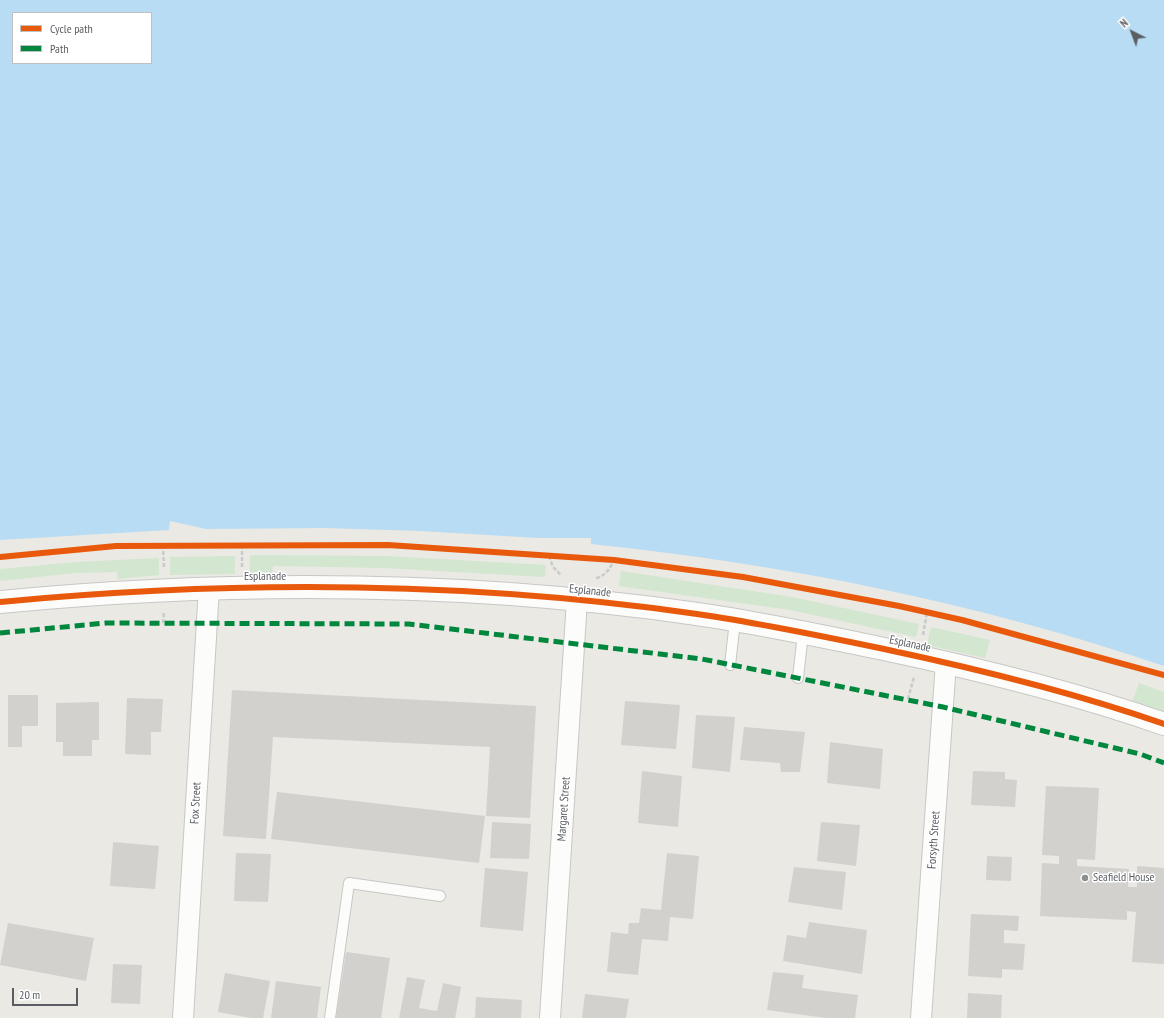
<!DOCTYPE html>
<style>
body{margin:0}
#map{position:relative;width:1164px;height:1018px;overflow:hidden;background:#eae9e4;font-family:"PT Sans Narrow",sans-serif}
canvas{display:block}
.legend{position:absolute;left:12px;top:12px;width:140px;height:52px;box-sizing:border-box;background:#fff;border:1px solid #bdbfc0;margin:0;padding:5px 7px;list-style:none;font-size:12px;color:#5a5e62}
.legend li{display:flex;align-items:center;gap:8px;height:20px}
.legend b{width:20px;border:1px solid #bdbfc0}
.north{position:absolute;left:1112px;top:12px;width:40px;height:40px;-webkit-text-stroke:3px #fff;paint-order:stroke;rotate:318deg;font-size:11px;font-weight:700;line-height:16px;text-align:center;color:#5a5e62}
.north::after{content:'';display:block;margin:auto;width:14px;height:18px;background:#5a5e62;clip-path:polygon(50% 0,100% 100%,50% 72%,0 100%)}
.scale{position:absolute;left:12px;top:988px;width:66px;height:18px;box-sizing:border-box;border:2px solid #5a5e62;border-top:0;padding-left:5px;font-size:12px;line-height:14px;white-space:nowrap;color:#5a5e62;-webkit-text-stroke:3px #fff;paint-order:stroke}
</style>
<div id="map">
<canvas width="1164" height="1018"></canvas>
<ul class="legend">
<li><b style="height:5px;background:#e8590c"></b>Cycle path</li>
<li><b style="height:5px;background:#00873e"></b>Path</li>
</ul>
<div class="north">N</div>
<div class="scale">20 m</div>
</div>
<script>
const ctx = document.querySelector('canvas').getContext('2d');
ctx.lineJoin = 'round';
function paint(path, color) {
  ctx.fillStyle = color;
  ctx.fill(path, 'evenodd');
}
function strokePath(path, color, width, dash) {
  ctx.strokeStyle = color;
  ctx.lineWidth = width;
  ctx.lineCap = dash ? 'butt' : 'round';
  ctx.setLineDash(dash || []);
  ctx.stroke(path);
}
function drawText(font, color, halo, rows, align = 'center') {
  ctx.font = font + ' "PT Sans Narrow",sans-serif';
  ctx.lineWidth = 3;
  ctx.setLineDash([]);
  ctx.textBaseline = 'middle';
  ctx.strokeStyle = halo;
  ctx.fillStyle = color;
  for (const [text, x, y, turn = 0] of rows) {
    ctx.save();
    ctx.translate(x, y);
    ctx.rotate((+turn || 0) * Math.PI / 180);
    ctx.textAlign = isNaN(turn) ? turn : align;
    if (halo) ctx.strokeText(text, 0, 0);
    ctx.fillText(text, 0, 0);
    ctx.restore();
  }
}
paint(new Path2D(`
 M250,555l135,1 161,9 -1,12 -161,-9 -111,-2 -1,9h-23z
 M235,556v18l-65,1v-18z
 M159,558v17l-41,4 -1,-7 -41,1 -76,8v-12l75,-7z
 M621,571l171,26 127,27 -3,13 -126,-27 -171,-24z
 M931,627l59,13 -5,18 -58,-13z
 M1139,683l25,9v20l-32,-10z`), '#d3e6d0');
paint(new Path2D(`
 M0,0h1164v666c-185,-63 -379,-102 -573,-122v-6h-53l-118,-7 -95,-3 -119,1 -36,-8 -1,9 -169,10zM13,13h138v50h-138z`), '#b8dcf4');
paint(new Path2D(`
 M232,690l304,16 -6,112 -44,-2 4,-69 -217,-10 -7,102 -43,-3z
 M8,695h30v31h-16v21h-14z
 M127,698l36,1 -2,33h-10v23l-26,-1z
 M625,701l55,4 -4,44 -55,-4z
 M99,702v38h-7v16h-29v-14h-7v-39z
 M696,715l39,2 -5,55 -38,-4z
 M744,727l61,5 -5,40h-19l-1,-9 -40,-3z
 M830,742l53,7 -3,40 -53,-6z
 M642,771l40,5 -4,51 -40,-4z
 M973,771l32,1v7l12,1 -2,27 -44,-2z
 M1046,786l53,2 -4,72 -18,-1v7l52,3 -1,18h9v-21l27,2v96l-32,-2 4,-50 -9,-1v9l-87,-4 2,-53 17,1v-8l-17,-1z
 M277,792l208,24 -6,47 -208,-24z
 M492,822l39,2 -2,35 -39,-1z
 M821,822l39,3 -4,41 -39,-5z
 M113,842l46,4 -4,43 -45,-3z
 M236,853l35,1 -3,48 -34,-1z
 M667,853l32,3 -6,63 -23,-2 -2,24 -26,-2 -4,36 -31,-3 4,-40 17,2 1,-11h10l2,-15 20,2z
 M987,856l25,1 -1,24 -25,-1z
 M794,867l52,5 -4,38 -54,-8z
 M485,868l43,4 -5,59 -43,-4z
 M971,914l48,2 -1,15 -14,-1v13l21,1 -2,26 -21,-1v9l-34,-2z
 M809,922l58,8 -5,44 -79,-13 4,-26 19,3z
 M8,923l86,15 -8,43 -86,-16z
 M346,952l44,6 -9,60h-45z
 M113,964l29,1 -2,39 -29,-1z
 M773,972l31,3 -2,13 56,7 -3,23h-29l-59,-8z
 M225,973l45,8 -7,37h-12l-33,-6z
 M407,977l18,3 -6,28 18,3 6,-28 18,4 -6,31h-56z
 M276,981l45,6 -4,31h-46z
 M968,993l34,2 -1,23h-34z
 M585,994l44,5 -3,19h-44z
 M476,997l46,3 -1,18h-46z`), '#d2d1ce');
const service = new Path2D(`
 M730,665l5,-44
 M798,678l5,-45
 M330,1018l19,-135 91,13`);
const minor = new Path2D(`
 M183,1018l26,-430
 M550,1018l27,-418
 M921,1018l25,-356`);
const tertiary = new Path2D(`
 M0,602c232,-22 467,-21 697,12 63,9 125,22 187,35 94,20 189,43 280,75`);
strokePath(service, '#c7c7c6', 12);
strokePath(minor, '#c7c7c6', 22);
strokePath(tertiary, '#c7c7c6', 24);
strokePath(new Path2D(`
 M163,545l1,24
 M242,545v22
 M549,556l4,11 8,8
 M596,578c10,-2 14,-10 18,-18
 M163,623l1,-11
 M923,635l4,-23
 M908,699l6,-22`), '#c7cbc9', 2.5, [4, 2]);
strokePath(service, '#fcfcfb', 10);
strokePath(minor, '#fcfcfb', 20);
strokePath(tertiary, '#fcfcfb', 22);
strokePath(new Path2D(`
 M0,633l106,-10 303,1 293,35 241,48 197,47 24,9`), '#00873e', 5, [10, 5]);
strokePath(new Path2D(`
 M0,557l116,-11 272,-1 226,15 129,17 156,29 63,14 202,55
 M0,602c232,-22 467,-21 697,12 63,9 125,22 187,35 94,20 189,43 280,75`), '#e8590c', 6);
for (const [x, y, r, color] of [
 [1085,878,4,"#8c8f90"]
]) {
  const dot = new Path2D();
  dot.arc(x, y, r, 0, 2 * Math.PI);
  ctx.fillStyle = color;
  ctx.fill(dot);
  strokePath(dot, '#fff', 1.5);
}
drawText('12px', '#5a5e62', '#fff', [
 ["Esplanade",265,577],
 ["Esplanade",590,591,6],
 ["Esplanade",910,644,12],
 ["Fox Street",196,803,-87],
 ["Margaret Street",564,809,-86],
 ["Forsyth Street",934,840,-86]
]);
drawText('12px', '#5a5e62', '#fff', [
 ["Seafield House",1093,878]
], 'left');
</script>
